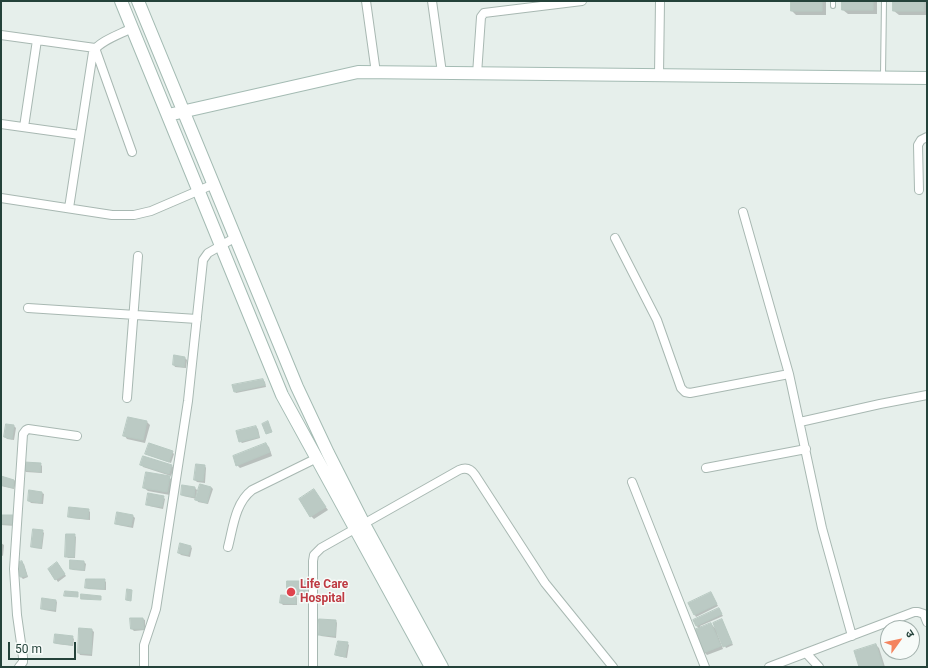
<!DOCTYPE html>
<meta charset="utf-8">
<style>
body{margin:0}
#map{position:relative;width:928px;height:668px;overflow:hidden;background:#e6efeb;font-family:Roboto,"Noto Sans Devanagari",sans-serif}
canvas{display:block}
.frame{position:absolute;inset:0;border:2px solid #24423a;pointer-events:none}
.north{position:absolute;left:880px;top:620px;width:40px;height:40px;box-sizing:border-box;background:#f7fbf9;border:1px solid #a3b1ad;border-radius:50%;rotate:57deg;font-size:11px;font-weight:700;line-height:16px;text-align:center;color:#24423a}
.north::after{content:'';display:block;margin:auto;width:14px;height:18px;background:#f4845f;clip-path:polygon(50% 0,100% 100%,50% 72%,0 100%)}
.scale{position:absolute;left:8px;top:642px;width:68px;height:18px;box-sizing:border-box;border:2px solid #24423a;border-top:0;padding-left:5px;font-size:12px;line-height:14px;white-space:nowrap;color:#24423a;-webkit-text-stroke:3px #f7fbf9;paint-order:stroke}
</style>
<div id="map">
<canvas width="928" height="668"></canvas>
<div class="frame"></div>
<div class="north">उ</div>
<div class="scale">50 m</div>
</div>
<script>
const ctx = document.querySelector('canvas').getContext('2d');
ctx.lineJoin = 'round';
function paint(path, color) {
  ctx.fillStyle = color;
  ctx.fill(path, 'evenodd');
}
function strokePath(path, color, width, dash) {
  ctx.strokeStyle = color;
  ctx.lineWidth = width;
  ctx.lineCap = dash ? 'butt' : 'round';
  ctx.setLineDash(dash || []);
  ctx.stroke(path);
}
function drawText(font, color, halo, rows, align = 'center') {
  ctx.font = font + ' Roboto,sans-serif';
  ctx.lineWidth = 3;
  ctx.setLineDash([]);
  ctx.textBaseline = 'middle';
  ctx.strokeStyle = halo;
  ctx.fillStyle = color;
  for (const [text, x, y, turn = 0] of rows) {
    ctx.save();
    ctx.translate(x, y);
    ctx.rotate((+turn || 0) * Math.PI / 180);
    ctx.textAlign = isNaN(turn) ? turn : align;
    if (halo) ctx.strokeText(text, 0, 0);
    ctx.fillText(text, 0, 0);
    ctx.restore();
  }
}
paint(new Path2D(`
 M792,1h34v14h-30l-4,-4z
 M843,1h34v13h-29l-5,-4z
 M894,1h33v14h-28l-5,-4z
 M185,358l2,2 -1,8 -11,-1 -1,-2z
 M263,380l2,2 1,5 -30,6 -2,-2z
 M147,422l3,3 -5,18 -18,-4 -3,-4z
 M14,426l2,2 -2,12 -7,-1 -2,-2z
 M256,427l2,2 2,9 -18,5 -2,-2z
 M266,444l3,3 3,9 -32,12 -3,-3z
 M172,452l2,2 -3,9 -23,-8 -2,-2z
 M144,457l28,9 2,2 -3,8 -28,-9 -1,-2z
 M40,464l2,2v7l-16,-1 -2,-2z
 M205,466l1,2 -1,15 -8,-1 -2,-2z
 M1,477l13,3 2,2 -2,7 -13,-3z
 M169,477l3,3 -2,15 -22,-4 -4,-3z
 M183,486l12,2 2,2 -1,8h1l14,-11 2,2 -5,15 -10,-2 -1,-3 -14,-3 -1,-2z
 M314,491l14,19 -14,9 -3,-3z
 M42,493l2,1 -1,10 -12,-1 -2,-2z
 M163,497l2,2 -2,10 -14,-3 -2,-2z
 M88,510l2,2v8l-19,-2 -2,-2z
 M1,516h12l2,2v8l-14,-1z
 M133,516l2,2 -2,10 -15,-3 -2,-1z
 M42,531l2,2 -2,16 -8,-1 -2,-2z
 M74,535l2,2 -1,21h-7l-2,-2z
 M1,543l3,2 -1,11 -2,-1z
 M190,546l2,2 -2,9 -9,-2 -2,-2z
 M84,562l2,2 -1,7 -12,-1 -2,-1z
 M22,563l2,1 4,13 -5,2 -2,-2 -4,-13z
 M59,565l7,11 -8,6 -9,-13z
 M104,580l2,2v8l-18,-1 -2,-2z
 M288,582l24,13h-21v1l-3,-3z
 M711,593l7,13 -22,11 -7,-13z
 M296,597l1,1v7h-14l-2,-2z
 M55,600l2,2 -1,10 -12,-2 -2,-2z
 M719,609l4,7 -23,10 1,2 10,-4 6,6 5,-10 11,25 -7,3 -8,-15h-1l6,16 -16,6 -3,-3 -5,-23 -3,-4z
 M143,619l2,1v10l-11,1 -2,-2z
 M336,621l1,2 -1,15 -15,-2 -2,-2z
 M80,629l12,1 2,2 -2,24 -12,-1 -1,-2z
 M72,637l2,2 -1,7 -16,-2 -2,-1z
 M347,643l2,2 -2,13 -9,-2 -2,-1z
 M876,645l3,3 6,19h-25z`), '#0003');
const building = new Path2D(`
 M791,1h31v10h-31z
 M842,1h31v9h-31z
 M893,1h31v10h-31z
 M174,355l11,2 -1,10 -11,-2z
 M263,379l2,6 -31,7 -2,-7z
 M128,417l19,4 -4,19 -20,-4z
 M268,421l4,11 -6,2 -4,-10z
 M6,424l8,1 -2,14 -8,-2z
 M256,426l3,11 -20,5 -3,-11z
 M149,443l24,8 -4,11 -24,-8z
 M266,443l4,9 -34,14 -3,-10z
 M143,456l29,9 -3,9 -29,-9z
 M24,462l17,1 -1,9 -17,-2z
 M196,464l9,1 -2,16 -9,-1z
 M146,472l24,4 -3,16 -24,-4z
 M1,476l13,4 -1,8 -12,-3z
 M200,484l11,3 -4,16 -12,-3z
 M182,485l13,2 -1,10 -13,-2z
 M314,489l12,18 -16,10 -11,-18z
 M29,490l13,2 -1,11 -13,-2z
 M148,493l16,3 -2,11 -16,-2z
 M69,507l20,2 -1,10 -20,-2z
 M117,512l16,3 -2,11 -16,-2z
 M1,515h12v9h-12z
 M33,529l10,1 -2,18 -10,-1z
 M66,534h9l-1,23h-9z
 M180,543l11,3 -3,9 -10,-2z
 M70,560l14,1v9l-14,-1z
 M22,561l5,15 -7,1 -4,-14z
 M57,562l8,12 -10,6 -7,-11z
 M86,579h19l-1,10 -19,-1z
 M287,581h24v12h-24z
 M127,589l5,1 -1,11 -5,-1z
 M65,591l13,1v5l-14,-1z
 M711,592l6,12 -23,11 -6,-12z
 M81,594l20,2v4l-20,-1z
 M281,595l15,1v8l-16,-1z
 M42,598l14,2 -1,10 -14,-1z
 M719,608l3,6 -26,12 -3,-6z
 M130,618h13l1,11h-13z
 M319,619l17,1 -1,16 -17,-1z
 M722,619l10,24 -9,4 -10,-24z
 M711,623l10,23 -18,7 -9,-23z
 M79,628l13,1 -1,25 -13,-1z
 M55,634l18,2 -1,9 -18,-2z
 M338,641l10,1 -3,15 -10,-2z
 M876,644l7,23h-24l-5,-16z`);
paint(building, '#bbcac4');
strokePath(building, '#b8c9c2', 1);
const lane = new Path2D(`
 M833,6v-5
 M883,75l1,-74`);
const street = new Path2D(`
 M366,1l10,72
 M432,1l10,72
 M1,35l94,13 37,104
 M477,74l4,-57 3,-4 98,-12
 M659,75l1,-74
 M1,124l79,11
 M24,127l13,-87
 M919,190l-1,-45 3,-5 6,-3
 M1,198l111,17h22l17,-4 63,-27
 M69,208l24,-156c6,-11 28,-18 39,-24
 M743,212l46,162 33,154 30,108
 M615,238l42,82 24,68 4,4 5,1 99,-19
 M28,308l169,11
 M127,398l11,-142
 M800,422l80,-18 47,-9
 M706,468l100,-19
 M632,482l73,185
 M228,547c5,-19 7,-44 24,-57l65,-32
 M806,653l13,14
 M19,667l4,-5v-5l-6,-42 -3,-46 9,-135 3,-4 2,-1 49,7
 M144,667v-22l12,-36 32,-208 15,-141 5,-7 28,-16
 M313,667v-106l1,-6 7,-7 138,-78c7,-3 12,-1 16,5l70,108 68,84
 M769,667l145,-55h4l6,2 3,8`);
const secondary = new Path2D(`
 M121,1l161,394 149,272
 M138,1l159,386 31,66 36,71 78,143
 M168,115l190,-43 569,6`);
strokePath(lane, '#a8b8b2', 6);
strokePath(street, '#a8b8b2', 10);
strokePath(secondary, '#a4bbb3', 14);
strokePath(lane, '#fff', 4);
strokePath(street, '#fff', 8);
strokePath(secondary, '#fff', 12);
for (const [x, y, r, color] of [
 [291,592,5,"#e0444e"]
]) {
  const dot = new Path2D();
  dot.arc(x, y, r, 0, 2 * Math.PI);
  ctx.fillStyle = color;
  ctx.fill(dot);
  strokePath(dot, '#f7fbf9', 1.5);
}
drawText('bold 12px', '#be3a42', '#f7fbf9', [
 ["Life Care",300,585],
 ["Hospital",300,599]
], 'left');
</script>
